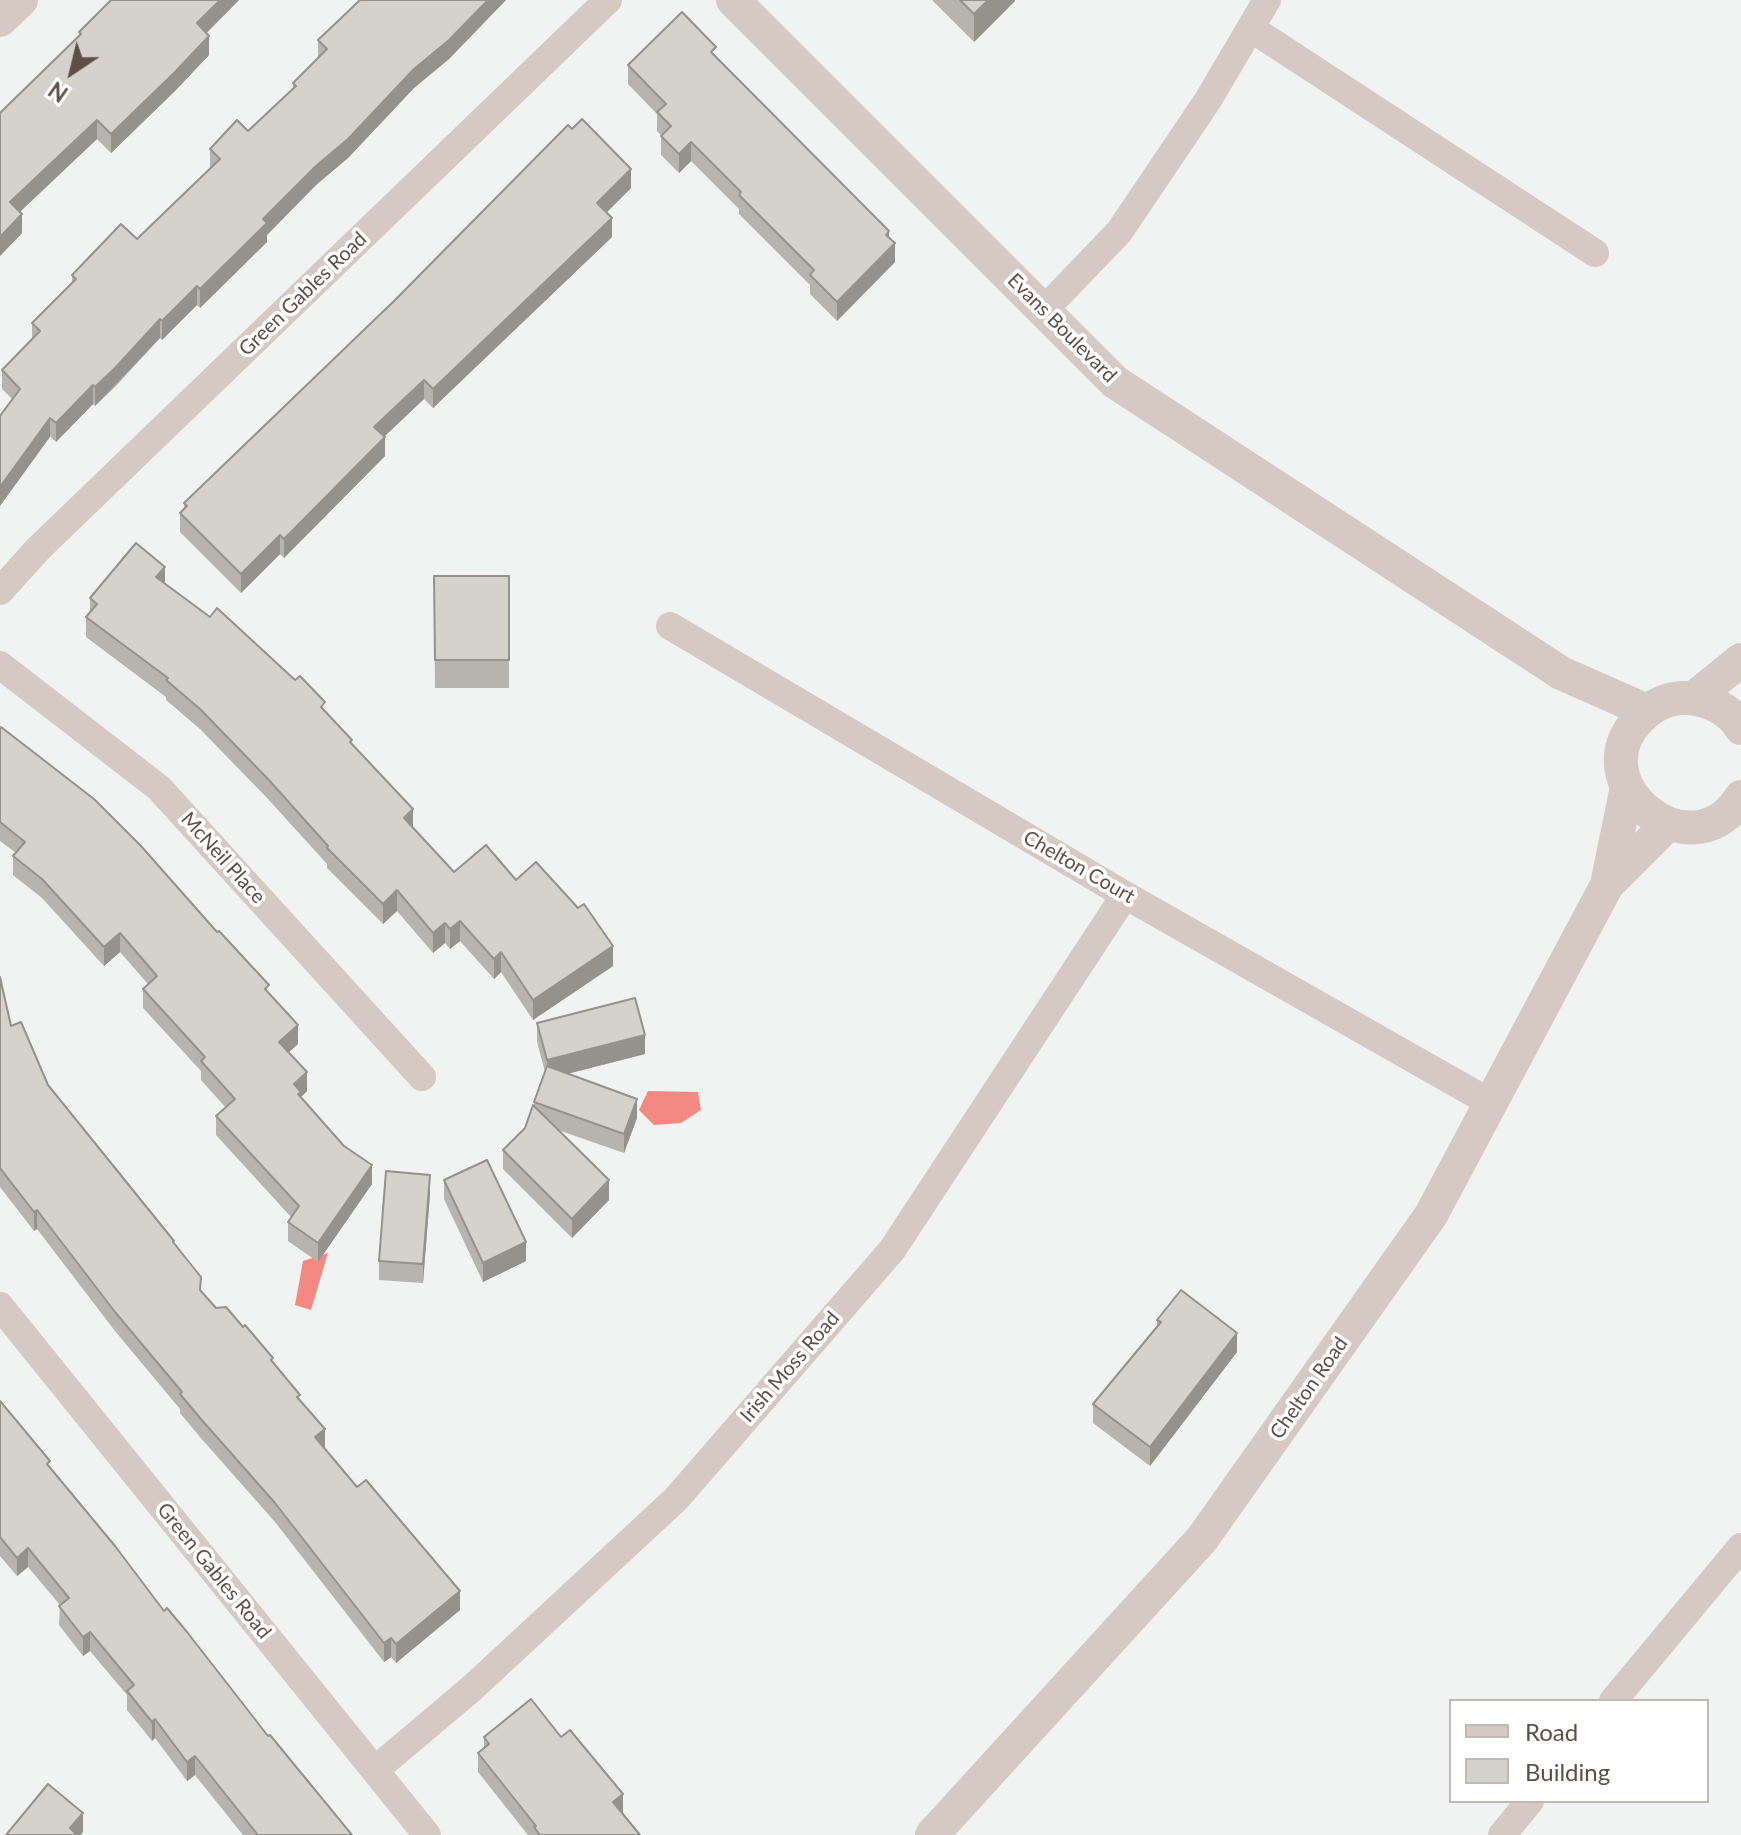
<!DOCTYPE html>
<style>
body{margin:0}
#map{position:relative;width:1741px;height:1835px;overflow:hidden;background:#f0f3f2;font-family:Lato,sans-serif}
canvas{display:block}
.legend{position:absolute;left:1449px;top:1699px;width:260px;height:104px;box-sizing:border-box;background:#fff;border:2px solid #bfb8b5;margin:0;padding:10px 14px;list-style:none;font-size:24px;color:#5f4e46}
.legend li{display:flex;align-items:center;gap:16px;height:40px}
.legend b{width:40px;border:2px solid #bfb8b5}
.north{position:absolute;left:32px;top:32px;width:80px;height:80px;-webkit-text-stroke:6px #fff;paint-order:stroke;rotate:215deg;font-size:22px;font-weight:700;line-height:32px;text-align:center;color:#5f4e46}
.north::after{content:'';display:block;margin:auto;width:28px;height:36px;background:#5f4e46;clip-path:polygon(50% 0,100% 100%,50% 72%,0 100%)}
</style>
<div id="map">
<canvas width="1741" height="1835"></canvas>
<ul class="legend">
<li><b style="height:10px;background:#d6c8c2"></b>Road</li>
<li><b style="height:22px;background:#d5d1cb"></b>Building</li>
</ul>
<div class="north">N</div>
</div>
<script>
const ctx = document.querySelector('canvas').getContext('2d');
ctx.lineJoin = 'round';
function paint(path, color) {
  ctx.fillStyle = color;
  ctx.fill(path, 'evenodd');
}
function strokePath(path, color, width, dash) {
  ctx.strokeStyle = color;
  ctx.lineWidth = width;
  ctx.lineCap = dash ? 'butt' : 'round';
  ctx.setLineDash(dash || []);
  ctx.stroke(path);
}
function drawText(font, color, halo, rows, align = 'center') {
  ctx.font = font + ' Lato,sans-serif';
  ctx.lineWidth = 7;
  ctx.setLineDash([]);
  ctx.textBaseline = 'middle';
  ctx.strokeStyle = halo;
  ctx.fillStyle = color;
  for (const [text, x, y, turn = 0] of rows) {
    ctx.save();
    ctx.translate(x, y);
    ctx.rotate((+turn || 0) * Math.PI / 180);
    ctx.textAlign = isNaN(turn) ? turn : align;
    if (halo) ctx.strokeText(text, 0, 0);
    ctx.fillText(text, 0, 0);
    ctx.restore();
  }
}
paint(new Path2D(`
 M648,1091l50,1 3,18 -20,13 -27,2 -15,-15z
 M328,1253l-17,57 -16,-5 8,-44z`), '#f48984');
strokePath(new Path2D(`
 M1252,29l343,224
 M1044,310l75,-78 89,-132 59,-100
 M0,591l38,-42 570,-549
 M670,626l455,269 366,208
 M0,665l159,123 263,289
 M0,1306l427,529
 M1613,1701l128,-154
 M375,1770l96,-81 205,-190 216,-249 233,-355
 M1502,1835l28,-34`), '#d6c8c2', 28);
strokePath(new Path2D(`
 M733,0l382,382 446,291 86,38
 M0,20l21,-20
 M1694,698l47,-38
 M1741,728c-12,-20 -35,-30 -57,-30 -17,0 -32,8 -44,20 -65,64 52,159 101,79
 M1607,885l20,-98
 M932,1835l270,-296 229,-324 176,-330 61,-61`), '#d6c8c2', 34);
paint(new Path2D(`
 M111,0h128l-32,33 2,22 -34,36 -64,62 -14,-14 -77,73 2,21 -22,23v-143l79,-77v-4z
 M360,0h146l-57,59 -35,29 -66,70 -32,27 -49,50v7l-67,66 -3,-3 -35,35 -2,-2 -44,48 -21,20 -2,-2 -37,38 -54,-53v-19l30,-30v-17l40,-40v-8l65,-36 73,-71v-19l38,-18 45,-43v-5l25,-25v-18z
 M932,0h83v1l-41,41z
 M716,57l173,181 6,24 -58,59 -27,-27v-9l-71,-71v-5l-48,-48 -12,12 -18,-18v-20l-4,-4v-17l-29,-30v-19z
 M631,188l-25,25 6,24 -179,171 -9,-9 -40,38 1,19 -101,102 -4,-4 -39,39 -61,-61v-19l4,-4v-6z
 M434,576h75v112h-74z
 M165,584l160,128 27,32 61,83 41,45 62,8 97,86 -80,54 -32,-48 -7,7 -34,-38 -10,8 -5,-6 -12,10 -36,-42 -14,13 -56,-56v-4l-59,-65 -68,-70 -34,-29v-3l-80,-60v-20l4,-5v-14z
 M0,729l269,264 29,51 -9,8 18,39 -6,6 71,87 -54,78 -30,-21v-19l3,-5 -75,-82v-19l10,-8 -25,-28v-9l-58,-63v-19l5,-5 -28,-32 -16,14 -62,-68 -29,-23v-19l3,-3 -16,-12z
 M0,977l11,49 37,59 126,159 27,47 15,17 57,54 27,38 24,48 136,162 -64,53 -5,-6 -7,5 -109,-140 -75,-85 -20,-24v-4l-65,-78 -78,-102 -3,2 -34,-44z
 M537,1023l108,31 -78,20 70,44 -13,35 -66,-23 51,70 -37,38 -69,-69v-19l22,-22 9,-22v-4l11,-30 -8,-30z
 M444,1180l82,81 -43,21 -39,-83z
 M430,1194l-7,89 -44,-3v-19z
 M1157,1320l80,32 -87,114 -57,-43v-19l64,-78z
 M0,1401l50,67 114,143 188,224h-109l-48,-60 -8,6 -32,-43 -3,3 -25,-31v-15l-37,-44 -7,5 -24,-31 1,-20 -32,-38 -11,9 -17,-20z
 M484,1737l139,76 17,22h-112l-50,-63v-19l6,-5z`), '#b7b4af');
paint(new Path2D(`
 M220,0h19l-42,42v-19z
 M488,0h18l-57,59 -35,29 -66,70 -32,27 -49,50v7l-67,66v-19l63,-70 151,-150z
 M988,0h27v1l-41,41v-28z
 M209,36v19l-34,36 -64,62v-19z
 M97,120v19l-87,82v-19z
 M691,142v19l-12,12v-19z
 M631,169v19l-34,34v-19z
 M22,214v19l-22,23v-19z
 M612,218v19l-179,171v-19z
 M889,231v17l6,-5v19l-58,59v-19z
 M197,286v19l-35,35v-19z
 M160,319v19l-65,68v-19z
 M424,380v19l-50,47v-19z
 M93,385v19l-37,38v-19z
 M50,418v19l-50,69v-19z
 M385,437v19l-101,102v-19z
 M280,535v19l-39,39v-19z
 M165,567v20l-9,-10z
 M413,809v20l-9,-11z
 M397,890v21l-14,13v-20z
 M460,921v20l-10,8v-20z
 M445,923v20l-12,10v-20z
 M120,933v19l-16,14v-19z
 M613,946v20l-80,54v-20z
 M501,952v20l-7,7v-20z
 M298,1025v19l-19,17v-19z
 M645,1035v19l-98,25v-19z
 M307,1072v19l-6,6v14l-7,-27z
 M637,1099v19l-13,35v-19z
 M372,1165v19l-54,78v-19z
 M430,1175v19l-7,89v-19z
 M609,1180v20l-37,38v-19z
 M37,1210v19l-3,2v-19z
 M526,1242v19l-43,21v-19z
 M1237,1333v19l-87,114v-19z
 M325,1429v19l-10,8v-19z
 M28,1548v19l-11,9v-18z
 M460,1591v19l-64,53v-19z
 M90,1632v19l-7,5v-19z
 M391,1638v19l-7,5v-19z
 M155,1719v19l-3,3v-19z
 M195,1756v19l-8,6v-19z
 M623,1794v19l-10,8v-19z
 M83,1813v19l-2,3h-11v-7z`), '#95928e');
const building = new Path2D(`
 M111,0h109l-23,23 12,13 -34,36 -64,62 -14,-14 -87,82 12,12 -22,23v-124l81,-79 -2,-2z
 M360,0h128l-39,40 -35,29 -66,70 -32,27 -53,53 4,4 -67,66 -3,-3 -35,35 -2,-2 -44,48 -21,20 -2,-2 -37,38 -6,-5 -50,69v-71l20,-27 -18,-19 38,-39 -8,-8 44,-44 -4,-4 49,-51 16,15 83,-80 -10,-10 27,-29 11,11 48,-45 -3,-3 34,-34 -9,-9z
 M960,0h28l-14,14z
 M682,12l34,35 -5,5 178,179 -3,4 9,8 -58,59 -27,-27 4,-5 -75,-75 2,-3 -50,-50 -12,12 -18,-18 10,-10 -14,-14 9,-8 -38,-39z
 M582,119l49,50 -34,34 15,15 -179,171 -9,-9 -50,47 11,10 -101,102 -4,-4 -39,39 -61,-61 7,-7 -3,-3 210,-202 174,-176 4,4z
 M136,543l29,24 -9,10 54,40 7,-9 78,72 5,-4 25,26 -4,5 31,33 -2,2 63,67 -9,9 50,54 32,-27 30,35 20,-18 42,46 6,-4 29,42 -80,54 -32,-48 -7,7 -34,-38 -10,8 -5,-6 -12,10 -36,-43 -14,14 -56,-56 1,-2 -60,-67 -68,-70 -34,-29 2,-2 -82,-61 11,-13 -7,-6z
 M434,576h75v84h-74z
 M1,727l93,72 47,47 76,86 2,-1 50,54 -4,4 33,36 -19,17 28,30 -13,12 7,8 -3,2 46,52 28,19 -54,78 -30,-21 11,-16 -83,-90 19,-17 -34,-38 4,-4 -62,-68 14,-13 -37,-43 -16,14 -62,-68 -29,-23 12,-14 -25,-20v-93z
 M0,977l11,49 10,-4 27,63 126,156 -1,1 28,35 -1,13 16,18 10,-1 17,20 2,-2 28,33 -2,2 29,35 -3,2 28,32 -10,8 42,50 9,-7 94,111 -64,53 -5,-6 -7,5 -109,-140 -75,-85 -20,-24 2,-2 -67,-80 -78,-102 -3,2 -34,-44z
 M635,998l10,37 -98,25 -10,-37z
 M547,1066l90,33 -13,35 -90,-32z
 M533,1105l76,75 -37,39 -69,-69 22,-22z
 M487,1160l39,82 -43,21 -39,-83z
 M386,1171l44,4 -7,89 -44,-3z
 M1181,1290l56,43 -87,114 -57,-43 68,-82 -4,-2z
 M0,1401l50,60 -3,3 68,82 49,65 3,-3 20,24 81,104 2,-1 82,100h-94l-63,-79 -8,6 -32,-43 -3,3 -25,-31 7,-6 -44,-53 -7,5 -24,-31 10,-8 -41,-50 -11,10 -17,-21z
 M531,1699l30,38 9,-7 53,64 -10,8 27,33h-100l-6,-8 2,-1 -58,-73 11,-9 -5,-7z
 M48,1784l35,29 -13,15 6,6 -1,1h-69z`);
paint(building, '#d5d1cb');
strokePath(building, '#95928e', 2);
drawText('20px', '#5f4e46', '#fff', [
 ["Green Gables Road",303,294,-44],
 ["Evans Boulevard",1062,328,45],
 ["McNeil Place",223,858,48],
 ["Chelton Court",1079,867,30],
 ["Irish Moss Road",790,1367,-49],
 ["Chelton Road",1309,1388,-55],
 ["Green Gables Road",214,1571,51]
]);
</script>
